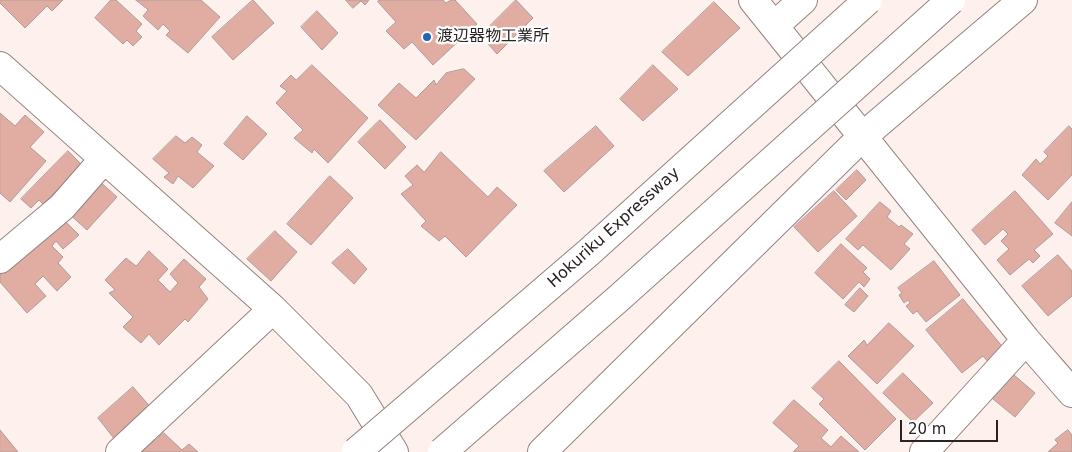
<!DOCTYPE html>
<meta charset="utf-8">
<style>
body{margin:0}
#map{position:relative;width:1072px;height:452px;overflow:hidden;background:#fef0ed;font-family:"DejaVu Sans",sans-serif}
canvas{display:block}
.scale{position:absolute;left:900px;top:420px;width:98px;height:22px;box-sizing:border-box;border:2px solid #2a2322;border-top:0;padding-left:6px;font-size:15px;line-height:18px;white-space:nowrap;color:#2a2322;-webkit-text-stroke:4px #fff;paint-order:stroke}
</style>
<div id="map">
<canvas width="1072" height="452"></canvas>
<div class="scale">20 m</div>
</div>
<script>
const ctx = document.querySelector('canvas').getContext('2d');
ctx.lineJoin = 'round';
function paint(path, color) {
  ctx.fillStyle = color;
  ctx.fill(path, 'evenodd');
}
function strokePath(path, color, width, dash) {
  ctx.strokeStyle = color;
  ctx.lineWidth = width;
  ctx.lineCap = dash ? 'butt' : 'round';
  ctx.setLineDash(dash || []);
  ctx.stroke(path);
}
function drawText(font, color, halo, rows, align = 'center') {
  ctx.font = font + ' "DejaVu Sans","Noto Sans JP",sans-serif';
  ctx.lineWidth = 4.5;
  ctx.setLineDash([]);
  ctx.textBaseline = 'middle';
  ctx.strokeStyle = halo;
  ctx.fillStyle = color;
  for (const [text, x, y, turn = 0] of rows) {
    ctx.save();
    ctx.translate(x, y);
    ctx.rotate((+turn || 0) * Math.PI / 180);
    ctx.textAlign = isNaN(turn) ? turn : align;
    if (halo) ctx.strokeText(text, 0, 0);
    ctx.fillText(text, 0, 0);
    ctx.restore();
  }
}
const building = new Path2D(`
 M0,0h63l-11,11 -5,-5 -22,22 -25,-25z
 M111,0h5l26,24 -6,7 6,6 -9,9 -6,-6 -4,4 -28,-26z
 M136,0h65l19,17 -32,36 -22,-18 4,-4 -7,-7 -5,6 -15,-14 5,-6z
 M253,0l21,23 -41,37 -21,-23z
 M346,0h23l-4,5 -4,-4 -8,7z
 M379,0h64l3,3 5,-3h4l22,24 -44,41 -21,-23 -8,7 -18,-18 10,-9 -18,-20z
 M516,0l17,18 -36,36 -9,-10 4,-4 -7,-9z
 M714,2l26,26 -52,48 -26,-24z
 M317,11l21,22 -16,17 -21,-23z
 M312,65l56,53 -40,45 -14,-14 -2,4 -18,-15 9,-8 -27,-27 11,-12 -7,-5 11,-11 5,5z
 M653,65l25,24 -35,32 -23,-22z
 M464,69l11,10 -59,61 -38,-35 21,-22 17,15 18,-18 2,5 10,-12z
 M0,113l15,13 10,-11 19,17 -14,15 16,14 -36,41 -10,-9z
 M247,116l20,18 -24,26 -19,-16z
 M380,120l26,27 -21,22 -27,-27z
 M596,126l18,20 -50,46 -20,-21z
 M1069,126l3,3v46l-24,25 -26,-25 14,-16 4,5 8,-8 -4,-4z
 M176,136l9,7 7,-6 10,8 -5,7 17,14 -21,22 -15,-12 -5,8 -9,-7 5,-4 -16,-14z
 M68,151l14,14 -39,39 -4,-4 -8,8 -10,-9z
 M441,152l47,45 9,-10 20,18 -51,52 -21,-21 -6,5 -18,-15 5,-5 -25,-27 12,-9 -8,-9 12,-11 7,7z
 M857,170l9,10 -20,20 -10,-10z
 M330,176l23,22 -42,47 -24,-21z
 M97,179l20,18 -30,33 -20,-18z
 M834,191l23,25 -39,36 -24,-25z
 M1015,191l38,43 -19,16 6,6 -7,7 -4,-4 -19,16 -13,-15 12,-11 -8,-8 7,-7 -5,-5 -18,16 -13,-15z
 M880,202l11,9 -4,6 12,10 2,-2 12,9 -9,10 6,5 -19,21 -28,-25 -5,5 -12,-11z
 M1072,202v34l-17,-13z
 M59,215l20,20 -16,14 -7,-8 -4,5 11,11 -5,6 13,14 -14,14 -14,-15 -8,8 11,12 -19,17 -27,-31v-12z
 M275,231l22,21 -26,29 -24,-22z
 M841,244l26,24 -4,4 7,7 -6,8 -5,-5 -16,17 -28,-26z
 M348,249l19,20 -13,15 -22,-21z
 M149,251l19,18 -10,11 12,12 8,-9 -8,-9 14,-15 22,20 -7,8 9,12 -20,23 -3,-3 -26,26 -10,-11 -8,9 -18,-16 10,-10 -24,-24 6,-3 -10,-10 21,-22 10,8z
 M1058,255l14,16v25l-24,20 -26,-30z
 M934,261l26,34 -34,27 -9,-11 -4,3 -7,-8 4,-3 -2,-3 -4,3 -5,-8 3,-2 -4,-5z
 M860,288l8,8 -14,16 -9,-7z
 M963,299l43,52 -16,13 -7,-8 -21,17 -36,-43z
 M889,323l25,23 -37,38 -29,-28 16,-16 3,5z
 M839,361l57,58 -31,31 -46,-46 5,-5 -12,-11z
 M903,373l30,30 -20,19 -30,-29z
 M1014,375l21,18 -20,24 -22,-18z
 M133,387l20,23 -37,31 -18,-23z
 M794,400l34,30 -7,8 10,9 10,-11 18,16h-66l6,-6 -26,-23z
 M0,430l18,22h-18z
 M1068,430l4,5v17h-24l10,-9 -3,-3z
 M164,433l18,17 7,-6 9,8h-56z`);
paint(building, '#e1ada3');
strokePath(building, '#ad9c99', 1);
const minor = new Path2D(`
 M753,0l273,340 46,53
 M774,26l29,-26
 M0,66l273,243 86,86 35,57
 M0,259l62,-52 42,-48
 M120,452l153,-143
 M542,452l320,-315 161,-137
 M924,452l102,-112`);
strokePath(minor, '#938380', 30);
strokePath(minor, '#fff', 28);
const highwayBridge = new Path2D(`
 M356,452l232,-199 280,-253
 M442,452l177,-154 332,-298`);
strokePath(highwayBridge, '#938380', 30, []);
strokePath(highwayBridge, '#fff', 28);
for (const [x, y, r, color] of [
 [427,37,5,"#2165b6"]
]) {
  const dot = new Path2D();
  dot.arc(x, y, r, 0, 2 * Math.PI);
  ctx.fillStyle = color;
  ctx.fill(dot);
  strokePath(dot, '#fff', 2);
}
drawText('16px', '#2a2322', '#fff', [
 ["渡辺器物工業所",437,37]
], 'left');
drawText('16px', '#2a2322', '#fff', [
 ["Hokuriku Expressway",614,228,-42]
]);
</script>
